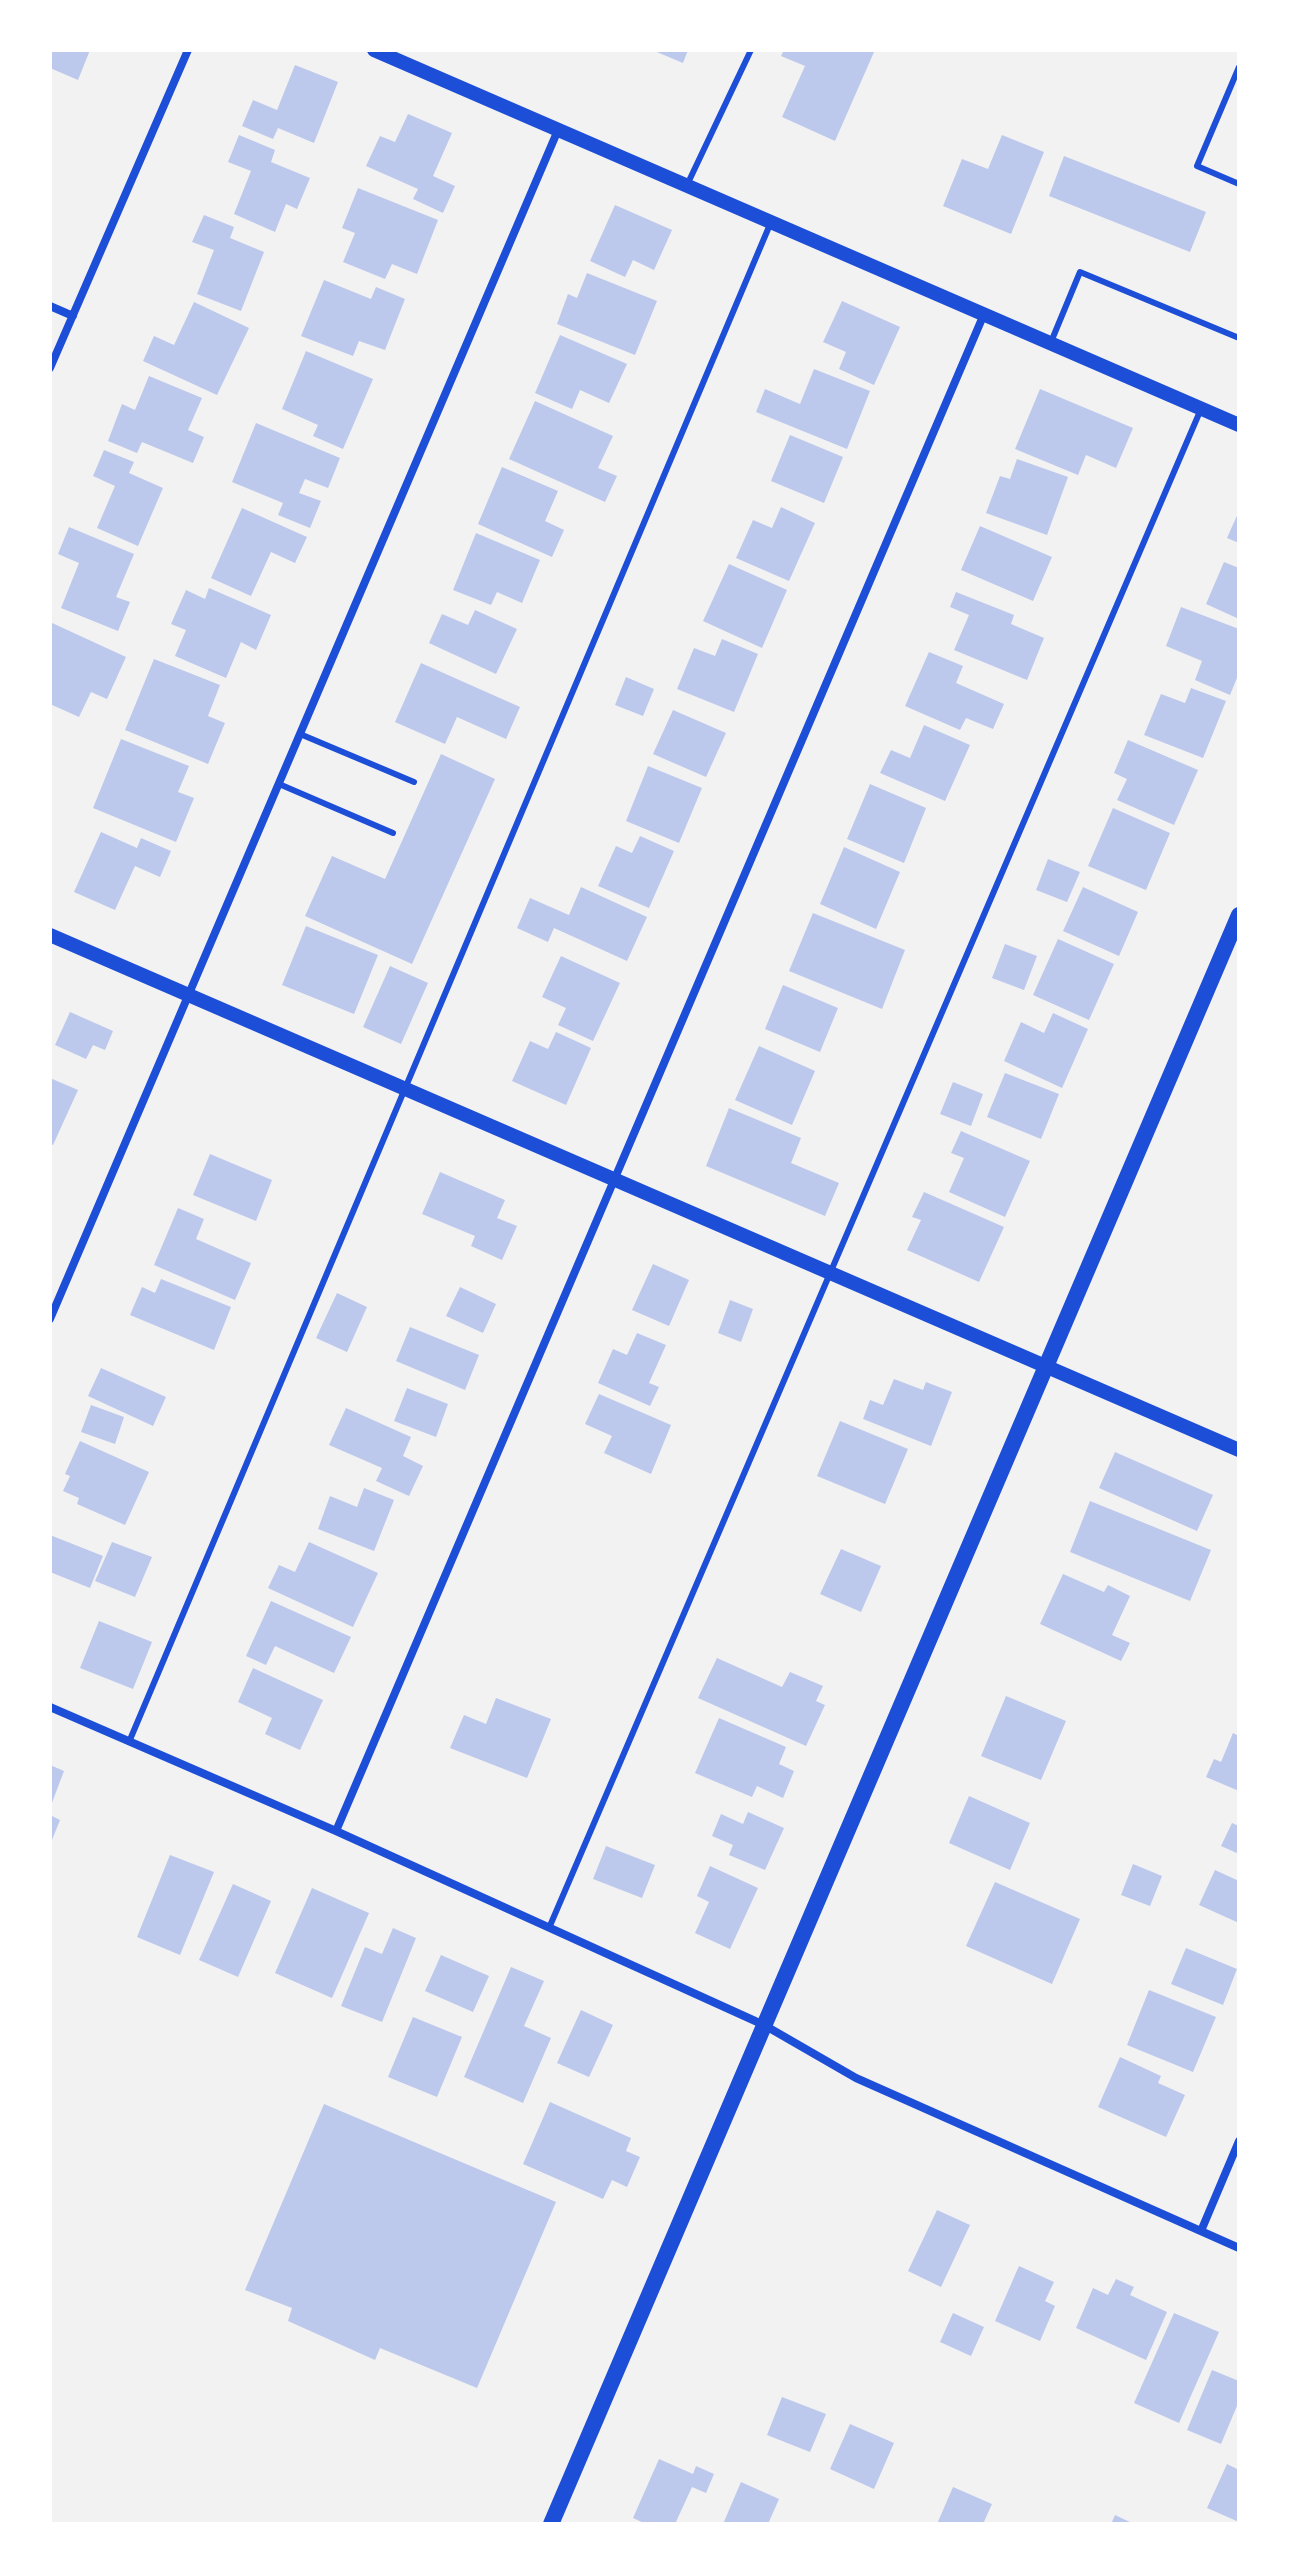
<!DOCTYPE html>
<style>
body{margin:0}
#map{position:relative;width:1289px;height:2574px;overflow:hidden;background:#f2f2f2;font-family:Merriweather,serif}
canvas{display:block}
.frame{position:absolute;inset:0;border:52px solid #fff;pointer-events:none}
</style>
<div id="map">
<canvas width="1289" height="2574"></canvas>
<div class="frame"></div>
</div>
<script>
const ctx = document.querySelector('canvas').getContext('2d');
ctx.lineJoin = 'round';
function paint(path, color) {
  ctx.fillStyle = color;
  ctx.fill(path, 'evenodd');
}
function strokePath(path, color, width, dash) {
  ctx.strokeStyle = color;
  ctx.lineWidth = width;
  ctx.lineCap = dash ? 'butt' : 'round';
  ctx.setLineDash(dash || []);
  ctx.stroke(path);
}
paint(new Path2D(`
 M50,50h40l-12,30 -28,-12z
 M652,50h36l-5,13z
 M784,50l90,2 -39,89 -53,-24 23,-51 -24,-10z
 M295,65l43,17 -24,61 -36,-15 -5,11 -31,-13 11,-26 24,10z
 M408,114l44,19 -19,43 22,10 -12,27 -30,-14 5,-10 -52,-23 14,-30 15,6z
 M239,135l36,15 -4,12 39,16 -13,31 -11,-5 -11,28 -41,-18 17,-43 -23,-9z
 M1002,135l42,17 -33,82 -68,-28 19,-47 26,10z
 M1064,156l142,56 -16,40 -141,-56z
 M358,188l80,32 -21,54 -25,-10 -7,15 -42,-17 12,-29 -13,-5z
 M615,205l57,25 -18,40 -21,-10 -8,17 -35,-16z
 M204,215l30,12 -4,11 34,14 -23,59 -44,-17 17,-44 -22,-8z
 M587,273l70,28 -22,54 -78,-31 11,-30 9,4z
 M324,280l47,19 5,-12 29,12 -20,51 -26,-9 -6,15 -52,-20z
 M842,301l58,26 -26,58 -35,-16 7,-17 -23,-10z
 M194,302l55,26 -32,67 -74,-34 11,-25 20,9z
 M560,335l67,29 -18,39 -29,-13 -8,19 -37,-16z
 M306,351l67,28 -30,70 -30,-13 5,-11 -36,-16z
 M814,369l56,22 -23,58 -91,-37 9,-23 35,15z
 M149,376l53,22 -14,32 16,7 -11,26 -51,-21 -5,11 -29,-12 14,-37 13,6z
 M1040,389l93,39 -17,40 -30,-13 -8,20 -63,-26z
 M535,401l78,35 -15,32 19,8 -12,26 -96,-43z
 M256,423l84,35 -12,30 -23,-9 -6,14 22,8 -11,27 -32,-13 5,-12 -51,-21z
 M790,435l53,22 -19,46 -53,-22z
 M104,450l30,12 -5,11 34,15 -25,58 -41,-18 18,-42 -22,-10z
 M1017,459l51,18 -21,58 -61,-22 14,-37 10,3z
 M502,467l56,24 -13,30 19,9 -12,27 -74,-33z
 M781,507l34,16 -26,58 -53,-23 17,-38 19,8z
 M242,508l65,29 -12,26 -24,-11 -20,44 -40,-18z
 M1239,511v32l-12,-5z
 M980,526l72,31 -19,44 -72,-31z
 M69,527l65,27 -18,43 14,5 -12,29 -57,-23 18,-45 -21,-9z
 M476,533l64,27 -18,43 -25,-11 -6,13 -38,-15z
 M1224,562l15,6v51l-33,-15z
 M729,564l58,26 -25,58 -59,-27z
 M209,588l62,27 -15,35 -15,-8 -15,36 -51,-22 11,-26 -15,-6 15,-34 19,9z
 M956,592l58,23 -3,9 33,14 -17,42 -73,-30 15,-35 -19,-8z
 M1181,607l58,22v44l-9,22 -35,-15 7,-19 -36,-15z
 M475,610l42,19 -21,45 -67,-31 13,-29 26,11z
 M50,622l76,35 -19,42 -16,-7 -12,25 -29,-13z
 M722,639l36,15 -24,58 -57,-23 17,-41 21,8z
 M929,652l34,14 -7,17 48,21 -11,25 -27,-11 -6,12 -55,-24z
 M154,659l66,26 -12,31 17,7 -17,41 -83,-34z
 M421,663l99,44 -14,32 -49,-22 -12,27 -50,-22z
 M626,677l28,12 -11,27 -28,-11z
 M1191,688l35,13 -23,57 -59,-23 17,-41 24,9z
 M673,710l53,23 -20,44 -53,-23z
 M924,725l46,20 -25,56 -65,-28 11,-23 19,8z
 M121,739l68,27 -11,26 16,6 -18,44 -83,-34z
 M1128,740l70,30 -24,55 -57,-25 10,-21 -13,-6z
 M441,754l54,25 -83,185 -107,-48 27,-60 53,23z
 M648,766l54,22 -23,55 -53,-22z
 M870,784l56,24 -22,55 -57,-24z
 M1113,808l57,25 -24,57 -58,-24z
 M101,832l36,16 4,-10 30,13 -11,26 -25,-11 -20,44 -41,-18z
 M640,836l34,15 -25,57 -51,-22 18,-40 16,7z
 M844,847l56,25 -24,57 -56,-25z
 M1048,859l32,13 -13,30 -31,-12z
 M581,887l66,30 -20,44 -73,-33 -6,14 -31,-14 13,-30 39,17z
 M1083,887l55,25 -19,44 -56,-25z
 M813,913l92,37 -23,59 -93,-38z
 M306,926l72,29 -24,59 -72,-29z
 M1058,939l56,25 -25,56 -56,-25z
 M1005,944l32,12 -13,34 -32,-12z
 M561,956l59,27 -27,58 -35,-16 8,-17 -24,-11z
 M390,966l38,17 -27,61 -38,-17z
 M783,985l55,23 -18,44 -55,-23z
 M70,1012l43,19 -8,19 -12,-5 -7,14 -31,-14z
 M1053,1013l35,16 -26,59 -58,-27 17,-39 23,11z
 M556,1032l35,16 -25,57 -54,-24 18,-40 18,8z
 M759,1046l56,25 -23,54 -57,-25z
 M1005,1073l54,21 -18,45 -54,-22z
 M50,1078l28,12 -25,55 -3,-1z
 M953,1082l30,12 -12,32 -31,-12z
 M729,1108l72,30 -10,25 48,20 -14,33 -119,-50z
 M961,1131l69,30 -25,56 -56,-25 15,-34 -13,-5z
 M210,1154l62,26 -16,41 -63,-26z
 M440,1172l65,28 -8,18 20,8 -15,34 -31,-14 4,-10 -53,-22z
 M924,1192l80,35 -25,55 -72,-32 14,-30 -9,-3z
 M178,1208l26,11 -8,20 55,24 -16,37 -81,-35z
 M653,1264l36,16 -20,46 -37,-16z
 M161,1279l70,28 -17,43 -84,-35 12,-28 13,6z
 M460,1287l36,17 -13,29 -37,-17z
 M337,1293l30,14 -20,45 -31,-14z
 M730,1300l23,9 -12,33 -23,-9z
 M410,1327l69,28 -14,35 -69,-29z
 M637,1333l29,12 -17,38 10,4 -9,19 -52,-23 15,-34 14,6z
 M101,1368l65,29 -13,29 -65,-30z
 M894,1379l29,11 3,-8 26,10 -21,54 -68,-27 7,-19 13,5z
 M407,1388l41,16 -12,33 -42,-16z
 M599,1394l72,31 -20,49 -47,-21 8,-17 -27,-12z
 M91,1405l33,12 -9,27 -34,-12z
 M346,1408l65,29 -8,19 20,10 -14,30 -33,-15 6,-13 -53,-23z
 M840,1421l68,28 -23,55 -68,-28z
 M80,1441l69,31 -24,53 -48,-21 2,-6 -16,-7 7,-15 -5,-2z
 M1115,1452l98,43 -16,36 -98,-43z
 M364,1488l30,12 -20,51 -56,-22 12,-33 27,11z
 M1090,1501l121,49 -21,51 -120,-49z
 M50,1535l53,21 -13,32 -40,-16z
 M112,1542l40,15 -17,40 -40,-16z
 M309,1542l69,31 -25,54 -85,-39 11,-23 16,7z
 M841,1549l40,17 -20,46 -41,-18z
 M1063,1574l41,18 4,-7 22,11 -18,39 18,8 -9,18 -81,-37z
 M271,1601l80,36 -17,36 -59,-27 -9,19 -20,-9z
 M99,1621l53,21 -19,47 -53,-21z
 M717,1658l65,29 8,-15 33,14 -7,15 9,4 -19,41 -108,-48z
 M253,1668l70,32 -23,50 -35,-16 7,-16 -34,-16z
 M1006,1696l60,25 -25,59 -60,-24z
 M496,1698l55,21 -24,59 -77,-30 14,-33 22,9z
 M719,1718l67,29 -7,17 15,7 -11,27 -26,-12 -5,11 -57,-24z
 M1233,1733l6,3v55l-33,-14 8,-18 7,3z
 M50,1765l14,6 -14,37z
 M969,1796l61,27 -20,47 -61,-27z
 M748,1812l36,16 -19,42 -36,-15 4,-10 -21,-9 9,-22 22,10z
 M50,1815l10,5 -10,25z
 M1232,1823l7,3v28l-18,-8z
 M606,1846l49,19 -13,33 -49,-19z
 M170,1855l44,17 -34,83 -43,-18z
 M1133,1864l29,12 -12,30 -29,-11z
 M710,1866l48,22 -28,61 -35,-16 14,-31 -12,-6z
 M1215,1870l24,11v42l-40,-18z
 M995,1882l85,37 -28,65 -86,-38z
 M233,1884l38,17 -33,76 -39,-17z
 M312,1888l57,25 -37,85 -57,-25z
 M393,1928l23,10 -34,84 -41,-16 24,-59 17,7z
 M1186,1948l51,21 -14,36 -52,-21z
 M441,1955l48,21 -16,36 -48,-21z
 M511,1967l33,14 -20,45 27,12 -28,65 -59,-26z
 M1149,1990l67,27 -23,55 -66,-27z
 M581,2010l32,15 -24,52 -32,-14z
 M413,2017l49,20 -25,60 -49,-20z
 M1120,2057l41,19 -3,7 27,12 -19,42 -68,-30z
 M550,2102l81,36 -5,13 14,6 -13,30 -15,-7 -9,19 -80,-35z
 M324,2104l232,98 -79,186 -97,-40 -5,12 -87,-39 4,-13 -47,-18z
 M937,2210l33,15 -29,62 -33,-16z
 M1019,2266l35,16 -9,19 10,5 -15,35 -45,-20z
 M1116,2279l18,8 -4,8 37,17 -21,48 -70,-32 17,-40 15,7z
 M953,2313l31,14 -13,29 -31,-14z
 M1174,2313l45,19 -40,91 -45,-20z
 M1212,2370l27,11v20l-18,43 -34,-14z
 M782,2397l44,17 -16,38 -43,-17z
 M850,2424l44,19 -20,46 -44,-20z
 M659,2459l34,15 3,-8 18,8 -8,19 -14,-6 -17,37h-29l-13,-6z
 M1227,2464l12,6v52l-32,-14z
 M741,2482l38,17 -11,25h-45z
 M953,2487l39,17 -9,20h-46z
 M1115,2515l19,9h-23z`), '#bdc9ec');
strokePath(new Path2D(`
 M1239,67l-42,99 42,18
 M687,185l64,-135
 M1051,342l29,-70 159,66
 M300,734l114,48
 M279,784l114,49
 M129,1742l642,-1520
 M549,1928l652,-1519`), '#1d4ed8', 6);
strokePath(new Path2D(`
 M50,306l23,10
 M50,368l138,-318
 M50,1319l508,-1189
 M50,1707l286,124 428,194 92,53 383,170
 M336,1831l648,-1517
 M1201,2231l38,-90`), '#1d4ed8', 8);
strokePath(new Path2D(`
 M374,50l865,375
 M50,935l1189,515`), '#1d4ed8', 14);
strokePath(new Path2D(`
 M551,2524l688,-1609`), '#1d4ed8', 16);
</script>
